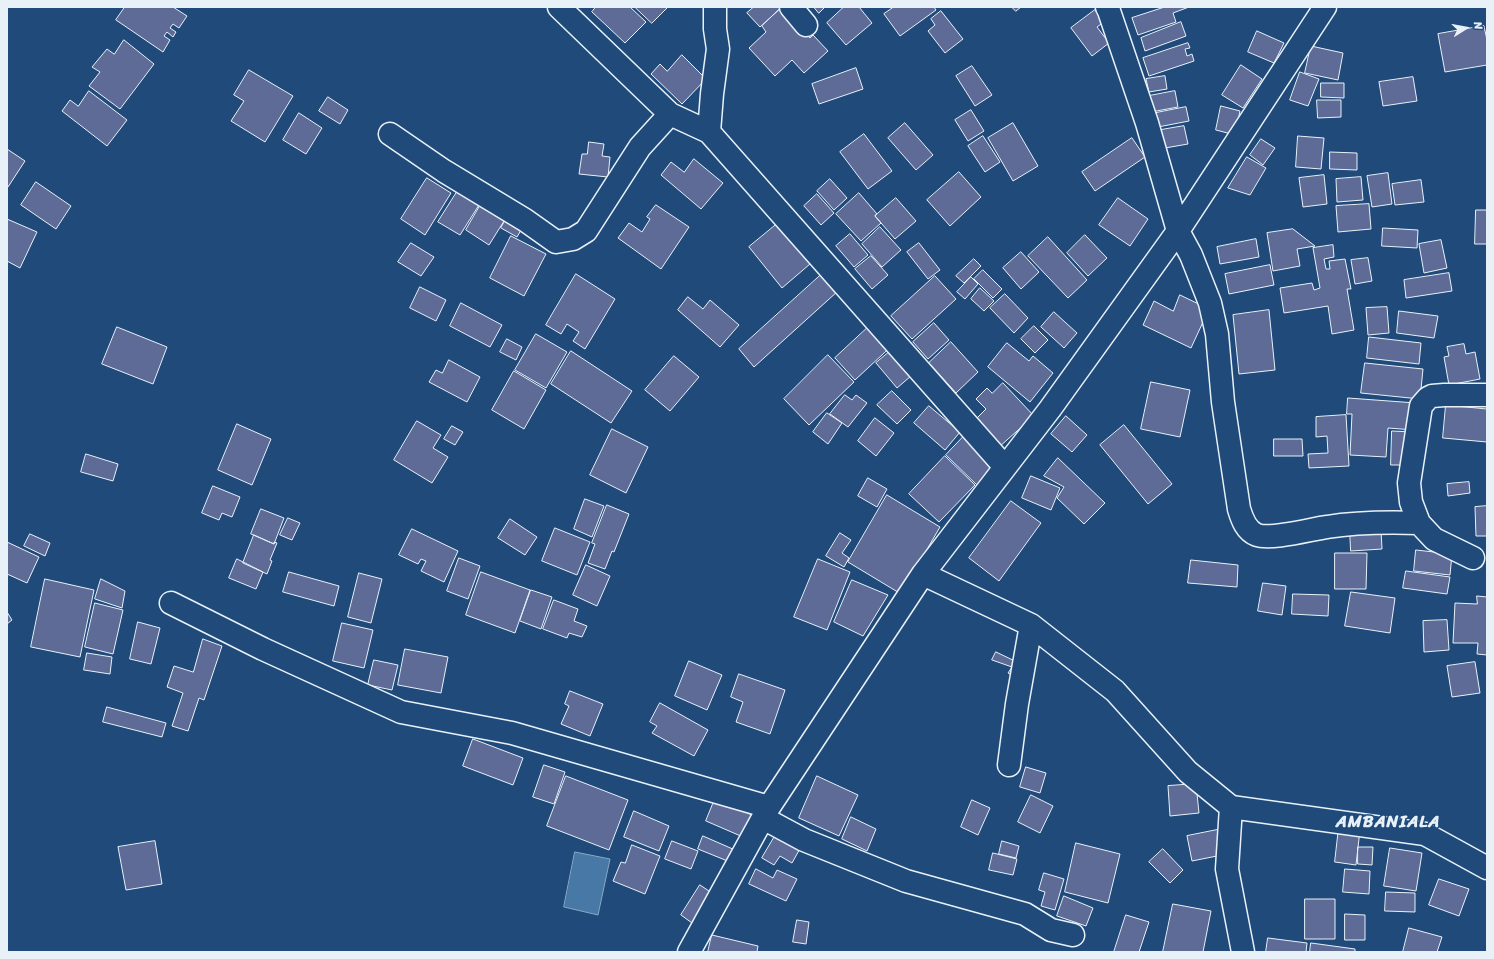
<!DOCTYPE html>
<style>
body{margin:0}
#map{position:relative;width:1494px;height:959px;overflow:hidden;background:#1f4a7a;font-family:Sriracha,sans-serif}
canvas{display:block}
.frame{position:absolute;inset:0;border:8px solid #e8f1f8;pointer-events:none}
.north{position:absolute;left:1446px;top:8px;width:40px;height:40px;-webkit-text-stroke:3px #1f4a7a;paint-order:stroke;rotate:79deg;font-size:11px;font-weight:700;line-height:16px;text-align:center;color:#e8f1f8}
.north::after{content:'';display:block;margin:auto;width:14px;height:18px;background:#e8f1f8;clip-path:polygon(50% 0,100% 100%,50% 72%,0 100%)}
</style>
<div id="map">
<canvas width="1494" height="959"></canvas>
<div class="frame"></div>
<div class="north">N</div>
</div>
<script>
const ctx = document.querySelector('canvas').getContext('2d');
ctx.lineJoin = 'round';
function paint(path, color) {
  ctx.fillStyle = color;
  ctx.fill(path, 'evenodd');
}
function strokePath(path, color, width, dash) {
  ctx.strokeStyle = color;
  ctx.lineWidth = width;
  ctx.lineCap = dash ? 'butt' : 'round';
  ctx.setLineDash(dash || []);
  ctx.stroke(path);
}
function drawText(font, color, halo, rows, align = 'center') {
  ctx.font = font + ' Sriracha,sans-serif';
  ctx.lineWidth = 3;
  ctx.setLineDash([]);
  ctx.textBaseline = 'middle';
  ctx.strokeStyle = halo;
  ctx.fillStyle = color;
  for (const [text, x, y, turn = 0] of rows) {
    ctx.save();
    ctx.translate(x, y);
    ctx.rotate((+turn || 0) * Math.PI / 180);
    ctx.textAlign = isNaN(turn) ? turn : align;
    if (halo) ctx.strokeText(text, 0, 0);
    ctx.fillText(text, 0, 0);
    ctx.restore();
  }
}
const water = new Path2D(`
 M575,852l35,7 -12,56 -34,-8z`);
paint(water, '#4878a5');
strokePath(water, '#88a8c6', 1);
const building = new Path2D(`
 M125,7h48l14,9 -8,12 -6,-4 -3,4 6,4 -3,5 -6,-5 -3,4 6,4 -7,12 -47,-32z
 M596,7h34l16,15 -21,21 -33,-31z
 M635,7h32v1l-15,15z
 M754,7h28l-22,20 -13,-14z
 M782,7l28,31 3,-3 15,16 -24,22 -12,-13 -17,16 -26,-28 17,-16 -4,-6z
 M814,7h11l-6,6z
 M844,7h15l13,16 -26,22 -19,-22z
 M894,7h40l2,3 -36,26 -16,-22z
 M1012,7h9l-5,4z
 M1165,7h24l-16,6 3,9 -38,13 -6,-17z
 M1095,10l9,12 -7,5 12,16 -17,13 -21,-28z
 M941,11l22,28 -18,14 -17,-22 7,-6 -4,-6z
 M1181,22l5,14 -41,15 -4,-13z
 M1484,26l3,14v25l-42,7 -7,-38z
 M1257,31l27,12 -10,20 -26,-11z
 M124,40l30,24 -34,45 -31,-23 11,-14 -8,-5 15,-18 7,5z
 M1188,43l2,5 -5,1 2,7 5,-2 2,7 -45,15 -6,-18z
 M1311,46l32,7 -5,27 -33,-7z
 M682,55l24,24 -24,25 -31,-30 9,-10 7,7z
 M1241,65l21,14 -19,29 -21,-13z
 M972,66l20,29 -17,11 -19,-30z
 M856,68l7,21 -44,15 -7,-20z
 M249,70l44,26 -28,46 -34,-21 13,-20 -10,-6z
 M1300,72l19,7 -11,27 -18,-6z
 M1165,76l2,13 -18,3 -3,-13z
 M1413,77l4,24 -34,5 -4,-24z
 M1321,83h23v15l-23,-1z
 M89,91l38,29 -20,26 -45,-35 8,-11 8,6z
 M1175,91l3,16 -27,5 -2,-16z
 M328,97l20,13 -8,14 -21,-13z
 M1317,100h24v17l-23,1z
 M1221,106l19,5 -5,24 -19,-5z
 M1186,107l3,14 -31,6 -2,-14z
 M971,110l13,21 -16,10 -13,-21z
 M299,113l23,15 -16,26 -23,-14z
 M905,123l28,32 -17,15 -28,-32z
 M1013,123l25,43 -25,15 -25,-43z
 M1184,126l4,18 -23,4 -4,-18z
 M864,134l28,37 -24,18 -28,-37z
 M983,136l17,26 -15,10 -17,-26z
 M1298,136l26,2 -3,31 -25,-2z
 M1132,138l13,19 -50,34 -13,-19z
 M1261,139l14,9 -12,17 -13,-10z
 M589,142l15,2 -2,12 8,1 -2,20 -29,-3 3,-20h5z
 M7,149l18,12 -17,26h-1z
 M1330,152l27,1v17l-27,-1z
 M1247,157l19,11 -16,27 -22,-7z
 M694,159l29,24 -22,26 -40,-34 10,-13 13,10z
 M959,172l22,25 -31,29 -23,-26z
 M1388,173l4,31 -20,3 -5,-31z
 M1324,175l3,29 -24,3 -4,-29z
 M1361,177l2,23 -26,2 -1,-23z
 M427,178l24,15 -26,42 -24,-16z
 M830,179l17,19 -13,12 -17,-19z
 M1421,180l3,22 -29,3 -3,-21z
 M36,182l35,24 -15,23 -35,-24z
 M457,192l22,13 -19,30 -22,-13z
 M859,193l18,21 -2,2 6,7 -20,18 -25,-27z
 M817,194l17,19 -13,12 -17,-19z
 M896,198l20,23 -21,18 -20,-23z
 M1118,198l30,21 -18,27 -31,-21z
 M1369,204l2,25 -33,3 -2,-26z
 M656,205l33,22 -28,42 -43,-31 11,-15 13,9 8,-13 -3,-2z
 M480,206l24,15 -15,24 -23,-15z
 M1476,210h11v34h-12z
 M508,216l16,9 -7,12 -16,-9z
 M7,219l30,13 -17,36 -13,-7z
 M777,224l33,40 -28,24 -33,-41z
 M880,227l21,23 -19,17 -20,-23z
 M1383,228l35,2 -1,18 -35,-2z
 M1293,229l22,17 -18,3 3,17 -27,5 -6,-38z
 M850,234l18,21 -14,12 -18,-21z
 M1085,235l22,23 -19,18 -21,-23z
 M511,236l35,18 -22,42 -34,-18z
 M1048,237l39,43 -19,18 -40,-42z
 M1256,239l3,18 -39,7 -3,-17z
 M1441,240l6,28 -23,5 -5,-29z
 M411,243l23,14 -13,19 -23,-14z
 M919,243l21,27 -12,9 -21,-27z
 M1333,245l1,12 -10,2 2,10h4l-1,-8 16,-2 6,30h-4l7,41 -22,4 -4,-28 -44,7 -4,-25 32,-5 2,7 6,-2 -7,-40z
 M1021,252l18,20 -18,17 -18,-21z
 M871,256l17,19 -16,14 -17,-20z
 M1368,258l4,23 -17,3 -4,-24z
 M974,259l7,7 -17,17 -8,-7z
 M1270,265l4,20 -45,9 -4,-20z
 M983,270l19,19 -9,9 -19,-19z
 M1449,273l3,18 -46,7 -2,-18z
 M576,274l39,25 -30,50 -12,-8 6,-9 -12,-8 -6,10 -15,-9z
 M822,274l16,17 -84,76 -15,-18z
 M935,276l21,23 -44,40 -21,-23z
 M971,277l7,7 -13,15 -8,-7z
 M420,287l26,13 -10,21 -26,-13z
 M980,288l14,13 -10,10 -13,-12z
 M1005,294l23,24 -14,15 -24,-25z
 M1180,295l29,14 -18,39 -48,-23 11,-24 19,10z
 M688,297l15,12 7,-9 29,25 -19,22 -42,-37z
 M461,303l41,22 -12,22 -40,-21z
 M1387,307l2,26 -21,2 -2,-27z
 M1269,310l6,60 -36,4 -6,-59z
 M1399,311l39,5 -4,22 -37,-5z
 M1054,312l23,21 -13,15 -23,-21z
 M877,319l20,22 -42,39 -20,-22z
 M934,323l15,17 -21,19 -15,-17z
 M1034,326l14,14 -13,13 -14,-14z
 M117,327l50,20 -14,37 -51,-20z
 M536,334l31,18 -21,36 -31,-18z
 M1369,337l52,6 -2,21 -52,-6z
 M507,339l15,8 -6,13 -16,-8z
 M951,342l27,30 -22,21 -27,-30z
 M1007,343l22,18 4,-5 20,17 -23,29 -42,-35z
 M1464,344l2,10 9,-2 5,27 -31,6 -5,-28 5,-1 -2,-9z
 M898,345l20,25 -21,18 -21,-25z
 M571,351l61,40 -21,32 -60,-39z
 M828,355l26,27 -45,43 -25,-26z
 M674,356l25,21 -29,34 -25,-21z
 M449,360l31,17 -13,25 -38,-20 7,-12 6,3z
 M1365,363l58,6 -3,30 -59,-6z
 M514,371l32,19 -22,39 -32,-19z
 M1151,382l39,8 -10,47 -39,-8z
 M1003,383l31,33 -35,31 -24,-27 11,-11 -10,-10 11,-11 5,5z
 M892,391l19,19 -14,14 -20,-19z
 M845,395l7,5 4,-5 11,8 -19,24 -18,-13z
 M1348,398l68,5 -2,27 -26,-2 -2,29 -36,-2 2,-41h-5z
 M1446,405l41,4v33l-44,-4z
 M929,406l31,26 -15,18 -31,-27z
 M827,413l15,10 -14,21 -15,-12z
 M1346,415l3,51 -40,2 -1,-14 20,-1 -1,-17 -11,1v-20z
 M1066,416l21,19 -15,17 -21,-18z
 M875,418l19,15 -18,23 -18,-15z
 M417,421l24,14 -8,13 15,9 -16,26 -38,-23z
 M237,424l34,15 -19,46 -34,-15z
 M1124,425l48,59 -24,20 -48,-59z
 M452,426l11,6 -8,13 -11,-6z
 M612,429l36,18 -22,46 -36,-18z
 M1392,431l20,1v33h-21z
 M967,433l32,31 -21,22 -32,-31z
 M1274,439h28l1,17h-29z
 M86,454l32,10 -5,17 -32,-9z
 M945,456l30,29 -36,37 -30,-28z
 M1058,458l47,45 -21,21 -27,-26 7,-11 -20,-11z
 M1031,476l29,12 -9,22 -29,-12z
 M868,478l19,11 -10,18 -19,-11z
 M1469,482l1,11 -22,3 -1,-12z
 M213,486l27,11 -8,20 -10,-4 -3,7 -17,-7z
 M887,495l53,32 -39,67 -53,-32z
 M585,499l19,7 -12,31 -18,-8z
 M1011,501l30,22 -42,58 -30,-23z
 M607,505l22,9 -15,38 -2,-1 -7,18 -17,-6 7,-19 -3,-1z
 M1487,506v30h-11l-1,-29z
 M261,509l23,9 -10,26 -23,-10z
 M288,518l12,5 -8,17 -12,-5z
 M510,519l27,18 -12,18 -27,-17z
 M555,528l35,14 -13,33 -35,-14z
 M412,529l46,22 -14,31 -23,-11 5,-10 -5,-2 -3,5 -19,-9z
 M1350,530h31l1,19 -31,2z
 M840,533l11,7 -9,13 7,5 -5,9 -18,-11z
 M30,534l20,9 -5,13 -21,-10z
 M254,535l20,9v-2l3,1 -7,17 2,1 -5,13 -24,-11z
 M7,542l32,15 -12,26 -20,-9z
 M1416,550l36,4 -2,21 -36,-4z
 M1335,553h32l-1,36h-31z
 M459,558l21,8 -12,33 -21,-8z
 M237,559l26,13 -7,17 -27,-11z
 M818,559l32,13 -23,58 -33,-13z
 M1191,560l47,5 -1,22 -49,-4z
 M586,565l24,11 -13,30 -24,-11z
 M1406,571l44,6 -3,17 -44,-6z
 M289,572l50,14 -5,20 -51,-14z
 M481,572l49,18 -15,43 -49,-18z
 M359,573l23,6 -11,44 -23,-6z
 M45,579l49,11 -14,67 -49,-10z
 M101,579l24,12 -3,17 -27,-9z
 M852,580l36,15 -25,41 -29,-14z
 M1263,583l23,3 -4,29 -24,-4z
 M531,590l21,7 -11,32 -21,-8z
 M1351,592l44,6 -5,35 -45,-7z
 M1293,594l36,1 -1,21 -36,-2z
 M1477,596l10,1v58l-10,-1 1,-11h-25l2,-40 22,1z
 M554,600l24,9 -4,12 13,5 -5,11 -13,-4 -2,5 -24,-9z
 M95,603l28,7 -10,44 -28,-7z
 M7,612l5,8 -5,4z
 M1447,620l2,30 -25,2 -1,-31z
 M138,622l22,6 -9,36 -21,-5z
 M342,623l31,7 -9,38 -31,-7z
 M203,639l19,7 -18,54 -5,-2 -11,33 -16,-5 11,-33 -16,-6 7,-21 19,6z
 M405,649l43,8 -7,36 -43,-8z
 M996,652l23,11 -5,13 -6,-3 4,-6 -20,-7z
 M87,653l25,4 -2,17 -26,-4z
 M374,660l24,5 -6,25 -24,-5z
 M689,661l33,14 -15,35 -32,-14z
 M1475,662l5,31 -28,4 -5,-31z
 M739,674l46,16 -15,44 -34,-12 7,-20 -12,-5z
 M570,691l33,13 -13,32 -29,-12 8,-18 -4,-2z
 M660,703l48,27 -14,26 -42,-23 5,-7 -7,-4z
 M107,707l59,16 -4,14 -59,-15z
 M473,739l50,19 -10,27 -50,-19z
 M544,765l21,7 -11,32 -21,-7z
 M1026,767l20,6 -6,20 -20,-6z
 M566,776l62,24 -19,50 -62,-24z
 M817,776l41,19 -19,41 -40,-18z
 M1196,784l3,29 -29,3 -2,-30z
 M1031,795l22,11 -13,27 -22,-11z
 M715,799l37,16 -9,22 -37,-16z
 M972,800l18,8 -12,27 -17,-8z
 M634,811l35,15 -10,25 -35,-14z
 M851,817l25,12 -9,22 -25,-12z
 M1339,827l21,3 -4,35 -21,-3z
 M1222,829l5,25 -35,7 -5,-25z
 M778,831l24,14 -10,18 -12,-7 -6,9 -12,-7z
 M703,836l32,14 -5,12 -32,-13z
 M155,841l7,43 -36,6 -8,-43z
 M672,841l26,10 -7,18 -26,-10z
 M1002,841l17,5 -3,12 -17,-4z
 M1076,843l44,11 -12,49 -43,-11z
 M632,845l28,11 -15,38 -32,-13 8,-19 4,1z
 M1358,847h15l-1,18 -14,-1z
 M1390,848l32,5 -6,38 -32,-5z
 M1163,849l20,21 -13,13 -21,-21z
 M993,853l24,6 -4,16 -24,-5z
 M756,869l17,9 4,-8 20,9 -11,22 -37,-17z
 M1345,869l25,2 -1,23 -26,-2z
 M1044,873l20,6 -9,31 -14,-4 4,-14 -6,-2z
 M1439,879l30,10 -10,27 -30,-11z
 M700,885l12,8 -20,30 -11,-8z
 M1386,892l29,1v19l-30,-1z
 M1064,896l29,12 -7,18 -29,-10z
 M1305,899h30v40h-30z
 M1173,904l38,7 -8,41h-40z
 M1345,914l20,1v25h-20z
 M1126,915l23,7 -10,30h-25z
 M797,920l12,2 -3,22 -13,-2z
 M1409,928l33,9 -5,15h-34z
 M712,935l46,11 -1,6h-49z
 M1268,938l39,5 -1,9h-40z
 M1311,943l44,6v3h-45z`);
paint(building, '#5e6b97');
strokePath(building, '#e8f1f8', 1);
const minor = new Path2D(`
 M559,7l111,107 39,18 296,335
 M791,7l15,18
 M1107,7l2,4 38,112 31,108 13,24 19,48 7,31 6,68 16,107c3,10 7,22 18,26 14,5 55,-6 70,-8 31,-5 61,-5 92,-4
 M709,132l3,-38 6,-45 -3,-20v-22
 M390,134l54,37 81,49 31,22 17,-3 13,-8 54,-84 30,-33
 M1473,558l-39,-19 -15,-16 -8,-21 -2,-19 12,-77 7,-8 4,-2 12,-1h43
 M923,574l108,51 84,66 73,81 43,35 194,27 62,34
 M171,603l92,46 138,63 111,21 257,74
 M1009,765l8,-61 14,-79
 M1231,807l-4,62 16,83
 M763,818l41,22 102,41 119,33 26,16 22,5
 M689,952l80,-145 154,-233 127,-165 128,-178 147,-224`);
strokePath(minor, '#e8f1f8', 25);
strokePath(minor, '#1f4a7a', 22);
ctx.letterSpacing = '1px';
drawText('bold 17px', '#e8f1f8', '#1f4a7a', [
 ["AMBANIALA",1388,823]
]);
ctx.letterSpacing = '0px';
</script>
